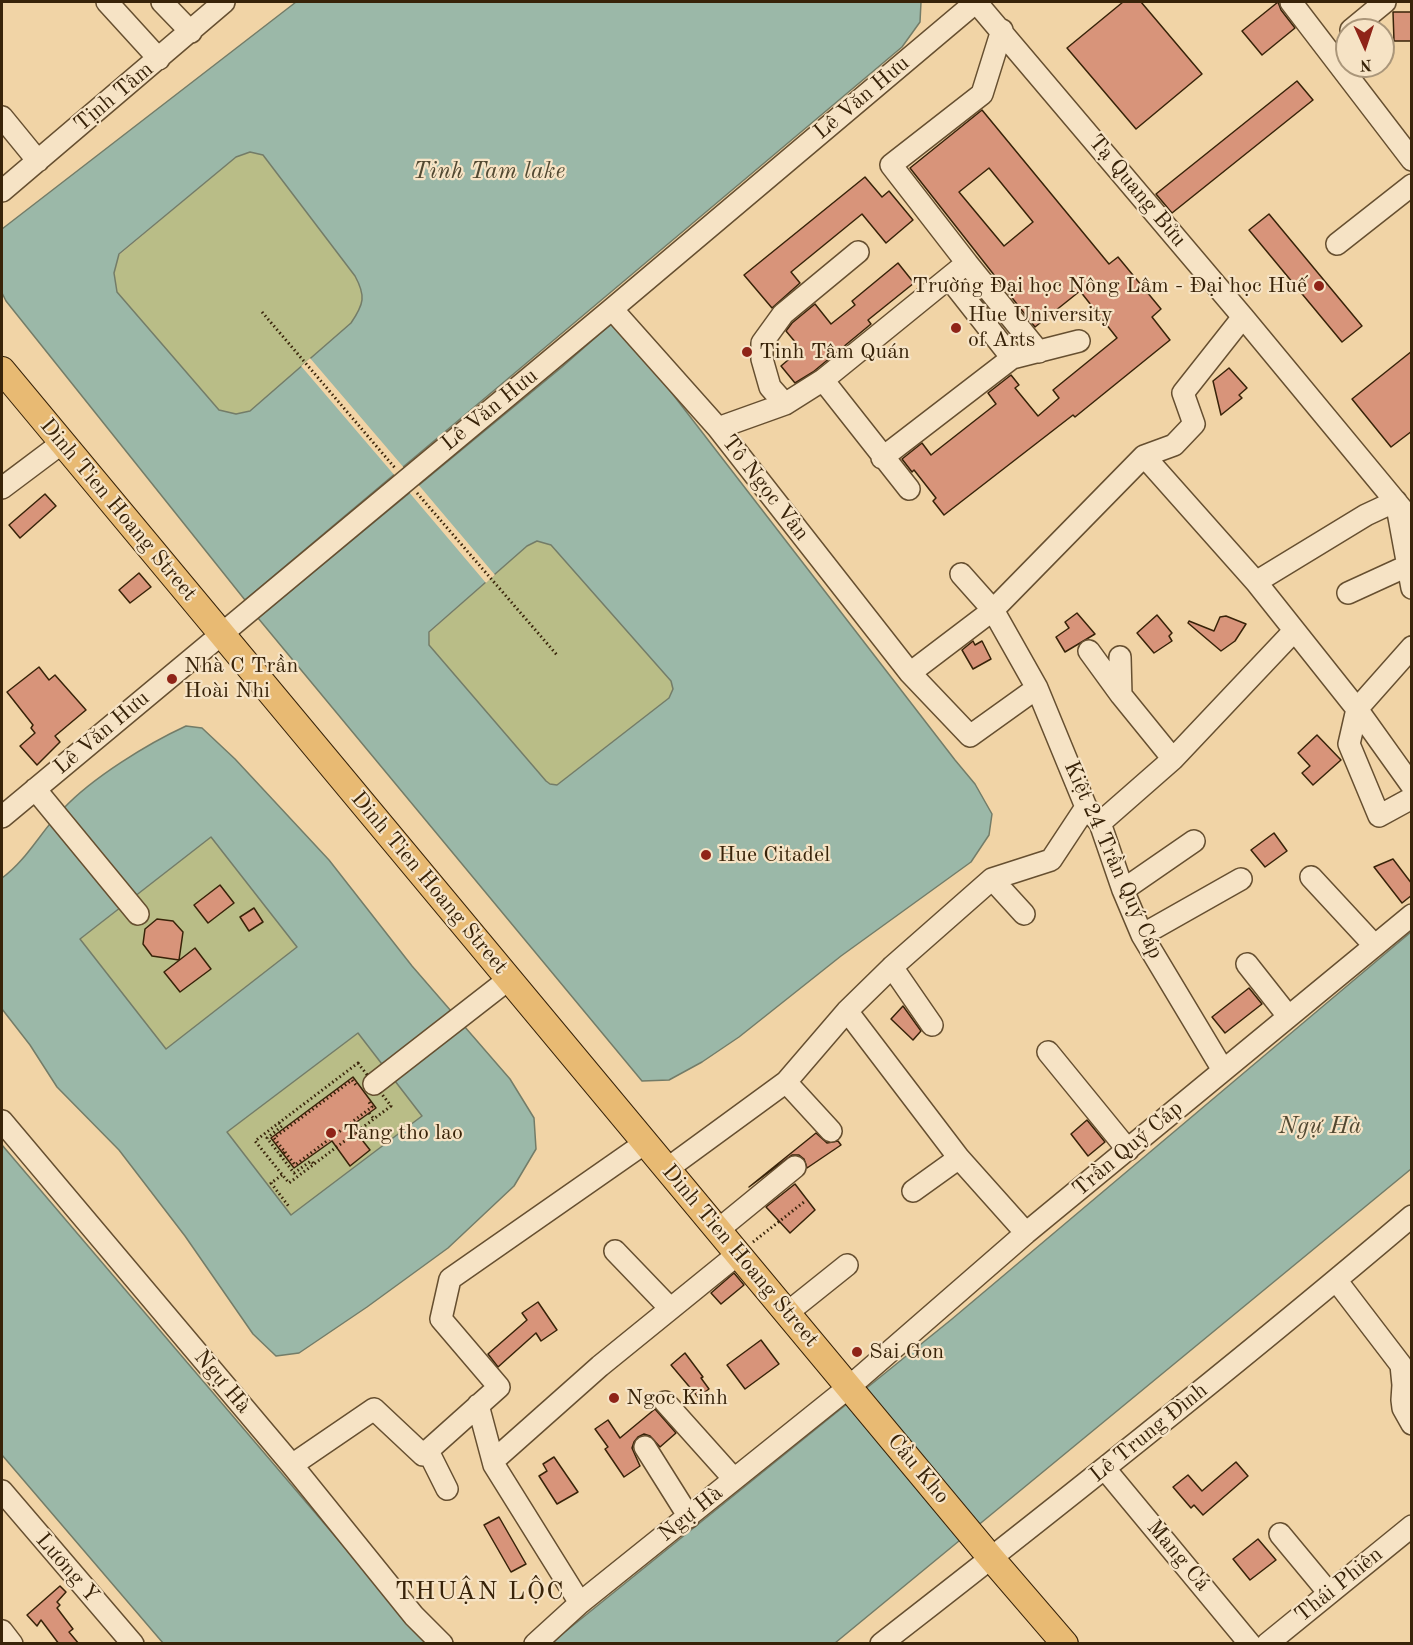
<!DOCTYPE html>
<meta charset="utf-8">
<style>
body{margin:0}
#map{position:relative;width:1413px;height:1645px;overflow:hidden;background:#f1d4a6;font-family:"Old Standard TT",serif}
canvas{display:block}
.frame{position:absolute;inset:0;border:3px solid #382309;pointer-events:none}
.north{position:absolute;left:1335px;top:18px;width:60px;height:60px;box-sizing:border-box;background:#f6e3c5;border:2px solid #aa967a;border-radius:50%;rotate:177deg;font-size:16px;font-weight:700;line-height:24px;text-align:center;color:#382309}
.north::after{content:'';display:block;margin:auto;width:21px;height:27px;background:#8f2418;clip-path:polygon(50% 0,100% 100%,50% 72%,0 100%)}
</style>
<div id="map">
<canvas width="1413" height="1645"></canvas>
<div class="frame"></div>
<div class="north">N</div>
</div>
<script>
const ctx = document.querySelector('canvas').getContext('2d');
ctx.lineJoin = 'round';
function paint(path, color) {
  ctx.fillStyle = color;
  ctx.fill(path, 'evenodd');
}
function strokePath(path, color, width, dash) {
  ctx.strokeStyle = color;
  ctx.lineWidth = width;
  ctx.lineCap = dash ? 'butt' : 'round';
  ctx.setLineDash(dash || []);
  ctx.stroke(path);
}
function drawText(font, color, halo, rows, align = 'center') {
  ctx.font = font + ' "Old Standard TT",serif';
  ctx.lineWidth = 4.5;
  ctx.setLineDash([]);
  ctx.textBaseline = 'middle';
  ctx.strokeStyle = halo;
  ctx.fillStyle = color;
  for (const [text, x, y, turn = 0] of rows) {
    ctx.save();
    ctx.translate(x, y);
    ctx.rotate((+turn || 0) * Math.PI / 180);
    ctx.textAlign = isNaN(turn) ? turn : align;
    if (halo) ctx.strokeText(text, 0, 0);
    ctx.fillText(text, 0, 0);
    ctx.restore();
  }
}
paint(new Path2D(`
 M250,152l12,2 93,122c11,20 9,28 -4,47l-101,88 -14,3 -17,-4 -102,-118 -3,-19 5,-18 117,-98z
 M537,541l14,4 120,136 2,8 -4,9 -112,87 -7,-1 -4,-3 -117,-136 1,-13 97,-86z
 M211,837l86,110 -131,102 -86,-110z
 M358,1033l64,83 -130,100 -65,-84z`), '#b9bd87');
const water = new Path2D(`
 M296,2h625l-1,20 -18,25 -657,553 -239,-299 -4,-8v-64zM250,152l13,3 92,121c11,20 9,28 -4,47l-101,88 -14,3 -17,-4 -102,-118 -3,-19 5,-19 117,-97z
 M612,323l39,43 304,394 20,24 17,30 -3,21 -18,27 -130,94 -102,81 -37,25 -33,18 -27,1 -384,-463 304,-251zM537,541l14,4 120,136 2,8 -4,9 -112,87 -7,-1 -4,-3 -117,-136v-13l98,-86z
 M186,726l16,2 33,31 94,101 83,106 98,113 24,39 2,31 -22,37 -66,62 -81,59 -68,46 -23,3 -23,-22 -68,-98 -66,-86 -62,-63 -27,-42 -28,-36v-131c25,-18 39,-47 61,-69 29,-31 84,-65 123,-83zM211,837l86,110 -131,102 -86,-110zM358,1033l64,83 -131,99 -64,-83z
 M1411,932v237l-576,474 -285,1 402,-325z
 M2,1145l424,498h-263l-161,-188z`);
paint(water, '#9bb8a8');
strokePath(water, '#737c68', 1.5);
paint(new Path2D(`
 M310,358l95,111 -9,8 -95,-111z
 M417,483l78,92 -9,8 -78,-92z`), '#f1d4a6');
const building = new Path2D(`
 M1123,2h18l61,72 -66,55 -69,-81z
 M1278,2l3,8 14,18 -33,27 -20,-24z
 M1393,12h19v29h-18z
 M1297,81l16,19 -141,113 -16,-19z
 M982,110l127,154 9,-7 43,52 -9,8 18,23 -95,77 -2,-2 -129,100 -11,-14 3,-3 -22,-28 -2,2 -10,-13 20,-16 9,12 65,-51 -8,-11 23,-18 8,10 -4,3 23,28 21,-18 -6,-8 64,-52 -37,-47 -45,36 -125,-159zM989,168l44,54 -29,24 -45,-54z
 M865,177l17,20 7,-6 24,29 -27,23 -24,-29 -71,58 9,11 -28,25 -28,-33z
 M1269,214l93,112 -20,16 -93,-112z
 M898,263l16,20 -46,37 3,4 -58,48 -18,11 -14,-17 20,-17 -15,-18 6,-8 23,-19 16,20 24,-19 -3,-4z
 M1412,351v80l-21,16 -39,-48z
 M1229,368l18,20 -8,7 3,3 -21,17 -8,-34z
 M45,494l11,12 -36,32 -11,-13z
 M139,573l12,14 -21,16 -11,-13z
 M1077,613l18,21 -30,18 -9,-15 13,-9 -4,-6z
 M1157,615l15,18 -3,3 3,5 -18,12 -17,-20z
 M1226,616l20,8 -11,17 -14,10 -33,-28 1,-2 25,10 6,-14z
 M973,641l2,4 7,-4 9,18 -18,10 -11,-19z
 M39,667l10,13 6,-5 31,35 -31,26 5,6 -23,23 -17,-19 15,-13 -4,-5 2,-3 -26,-33z
 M1317,735l24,25 -28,25 -11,-12 8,-7 -12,-13z
 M1274,833l13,18 -22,16 -14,-17z
 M1393,859l19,25v11l-10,8 -28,-36z
 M220,885l14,18 -26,20 -14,-18z
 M254,908l9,14 -14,9 -9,-14z
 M157,919l16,2 10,11 -4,28 -27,-4 -9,-12 2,-15z
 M195,948l16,21 -31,23 -16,-20z
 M1249,988l13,16 -37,29 -13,-16z
 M903,1006l18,25 -8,9 -22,-21z
 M353,1077l23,31 -25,18 19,24 -20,16 -18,-25 -38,27 -23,-30z
 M1087,1120l18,22 -17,14 -17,-22z
 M816,1133l11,10 11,-2 3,4 -34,23 -3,-9 -5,-4h-7l-43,32z
 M795,1184l20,26 -25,23 -24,-26z
 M734,1273l10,12 -23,19 -10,-11z
 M538,1302l19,28 -16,11 -5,-8 -38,34 -10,-13 39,-34 -5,-7z
 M761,1340l18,24 -34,25 -18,-24z
 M685,1353l18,24 -2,1 8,11 -11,8 -27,-32z
 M655,1409l21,24 -16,14 -10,-11 -6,-2 -6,3 -4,5 -2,6 8,18 -16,11 -19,-28 3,-2 -13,-18 13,-9 12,18z
 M554,1457l24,35 -21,12 -18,-28 8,-5 -4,-7z
 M1236,1462l12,14 -45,39 -9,-10 -3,3 -18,-21 15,-12 14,16z
 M499,1517l27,47 -15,8 -27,-47z
 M1258,1539l18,21 -26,20 -17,-21z
 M60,1586l6,6 -9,10 3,3 -3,3 16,21 -4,3 10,12h-20l-18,-24 -4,6 -10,-11z`);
paint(building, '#d8947a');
strokePath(building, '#382309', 1.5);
const minor = new Path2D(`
 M107,2l52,57
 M162,2l29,30
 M976,2l267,315 169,204
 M1291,2l121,158
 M1351,30l34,-28
 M2,117l36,44
 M2,191l222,-189
 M1337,244l75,-59
 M967,263l72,89
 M949,278l63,80
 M612,309l106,119 192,245 60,63 67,-48
 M823,380l86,109
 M785,404l-15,-17 -8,-28v-16l21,-29 75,-62
 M718,428l67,-24 38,-24 144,-117 -76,-98 91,-71 20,-64
 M1144,456l112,126 101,127 55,77
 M882,458l130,-100 67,-17
 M2,488l60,-45
 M961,574l32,36 44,78 49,119 14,16 23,67 19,45 81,135
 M1256,582l110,-67 30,-14 16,87
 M1348,593l59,-27
 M1412,647l-55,62 -8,35 30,72 33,-18
 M1089,651l32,44 52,64
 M1120,657l1,38
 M910,673l83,-63 151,-154 30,-11 20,-21 -11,-31 60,-76
 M35,789l103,125
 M2,817l610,-508 364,-307
 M1100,823l73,-64 121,-128
 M1311,877l63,68
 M992,879l32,35
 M1123,890l71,-49
 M1142,935l99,-56
 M1247,964l41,52
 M892,967l40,58
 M847,1011l112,147 67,75
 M1048,1052l80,98
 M786,1082l45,49
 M374,1084l135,-105
 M2,1121l290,344 122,151 28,28
 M667,1169l119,-87 61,-71 45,-44 100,-88 59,-19 35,-53
 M913,1191l46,-33
 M718,1230l77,-63
 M615,1251l50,52
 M1336,1280l65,85 2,20 -1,15 1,8 9,16
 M787,1313l60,-48
 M665,1402l69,77
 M478,1405l16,60 86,138
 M645,1447l44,70
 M428,1451l19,38
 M493,1461l107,-95 138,-112
 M292,1465l82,-56 49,46 76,-68 -58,-68 9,-40 195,-136
 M1105,1469l145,175
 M2,1491l131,153
 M1280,1534l49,59
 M2,1631l10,13
 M535,1644l45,-41 269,-216 177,-154 386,-318
 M881,1644c180,-140 358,-281 531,-428
 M1267,1644l145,-118`);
const major = new Path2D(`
 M2,370l989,1188 74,86`);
strokePath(minor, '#664f30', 24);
strokePath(major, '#382309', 28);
strokePath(new Path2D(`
 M262,312l133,156
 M417,493l140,162
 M358,1063l33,43 -102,77 -34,-42z
 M369,1113l5,6
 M279,1123l3,3 -15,12 27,35 17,-12 3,3
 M285,1152l10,13 77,-58 -3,-5
 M280,1156l5,-4 -11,-14 78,-58 4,5
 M282,1175l-11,8 19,25
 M753,1242l51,-40`), '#382309', 3, [1.5, 3]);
strokePath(minor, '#f6e3c5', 21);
strokePath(major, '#e8ba73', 26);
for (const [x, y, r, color] of [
 [1319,286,6,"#8f2418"],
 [956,328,6,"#8f2418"],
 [747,352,6,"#8f2418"],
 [172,679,6,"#8f2418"],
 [706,855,6,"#8f2418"],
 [331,1133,6,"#8f2418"],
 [857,1352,6,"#8f2418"],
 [614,1398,6,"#8f2418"]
]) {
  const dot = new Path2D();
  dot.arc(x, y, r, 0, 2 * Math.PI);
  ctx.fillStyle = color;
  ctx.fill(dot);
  strokePath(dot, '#f6e3c5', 2);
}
drawText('22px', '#382309', '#f6e3c5', [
 ["Tịnh Tâm",114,97,-40],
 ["Lê Văn Hưu",862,98,-40],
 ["Tạ Quang Bửu",1137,191,50],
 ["Lê Văn Hưu",490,410,-39],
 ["Tô Ngọc Vân",765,488,52],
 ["Dinh Tien Hoang Street",118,510,50],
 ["Lê Văn Hưu",102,733,-40],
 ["Kiệt 24 Trần Quý Cáp",1113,860,66],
 ["Dinh Tien Hoang Street",429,883,50],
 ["Trần Quý Cáp",1128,1149,-40],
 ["Dinh Tien Hoang Street",740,1256,50],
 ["Ngự Hà",222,1382,50],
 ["Lê Trung Đình",1149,1433,-39],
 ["Cầu Kho",918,1469,50],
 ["Ngự Hà",691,1514,-39],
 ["Mang Cá",1178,1556,50],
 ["Lương Y",67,1568,49],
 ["Thái Phiên",1339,1585,-39]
]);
drawText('22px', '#382309', '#f6e3c5', [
 ["Trường Đại học Nông Lâm - Đại học Huế",1307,286,"right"],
 ["Hue University",968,315],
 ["of Arts",968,340],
 ["Tinh Tâm Quán",759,352],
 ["Nhà C Trần",184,666],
 ["Hoài Nhi",184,691],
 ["Hue Citadel",718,855],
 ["Tang tho lao",343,1133],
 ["Sai Gon",869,1352],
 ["Ngoc Kinh",626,1398]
], 'left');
drawText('italic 24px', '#514831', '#f6e3c5', [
 ["Tinh Tam lake",489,172],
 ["Ngự Hà",1320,1127]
]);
ctx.letterSpacing = '1.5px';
drawText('26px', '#382309', '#f6e3c5', [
 ["THUẬN LỘC",480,1592]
]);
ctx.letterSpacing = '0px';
</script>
